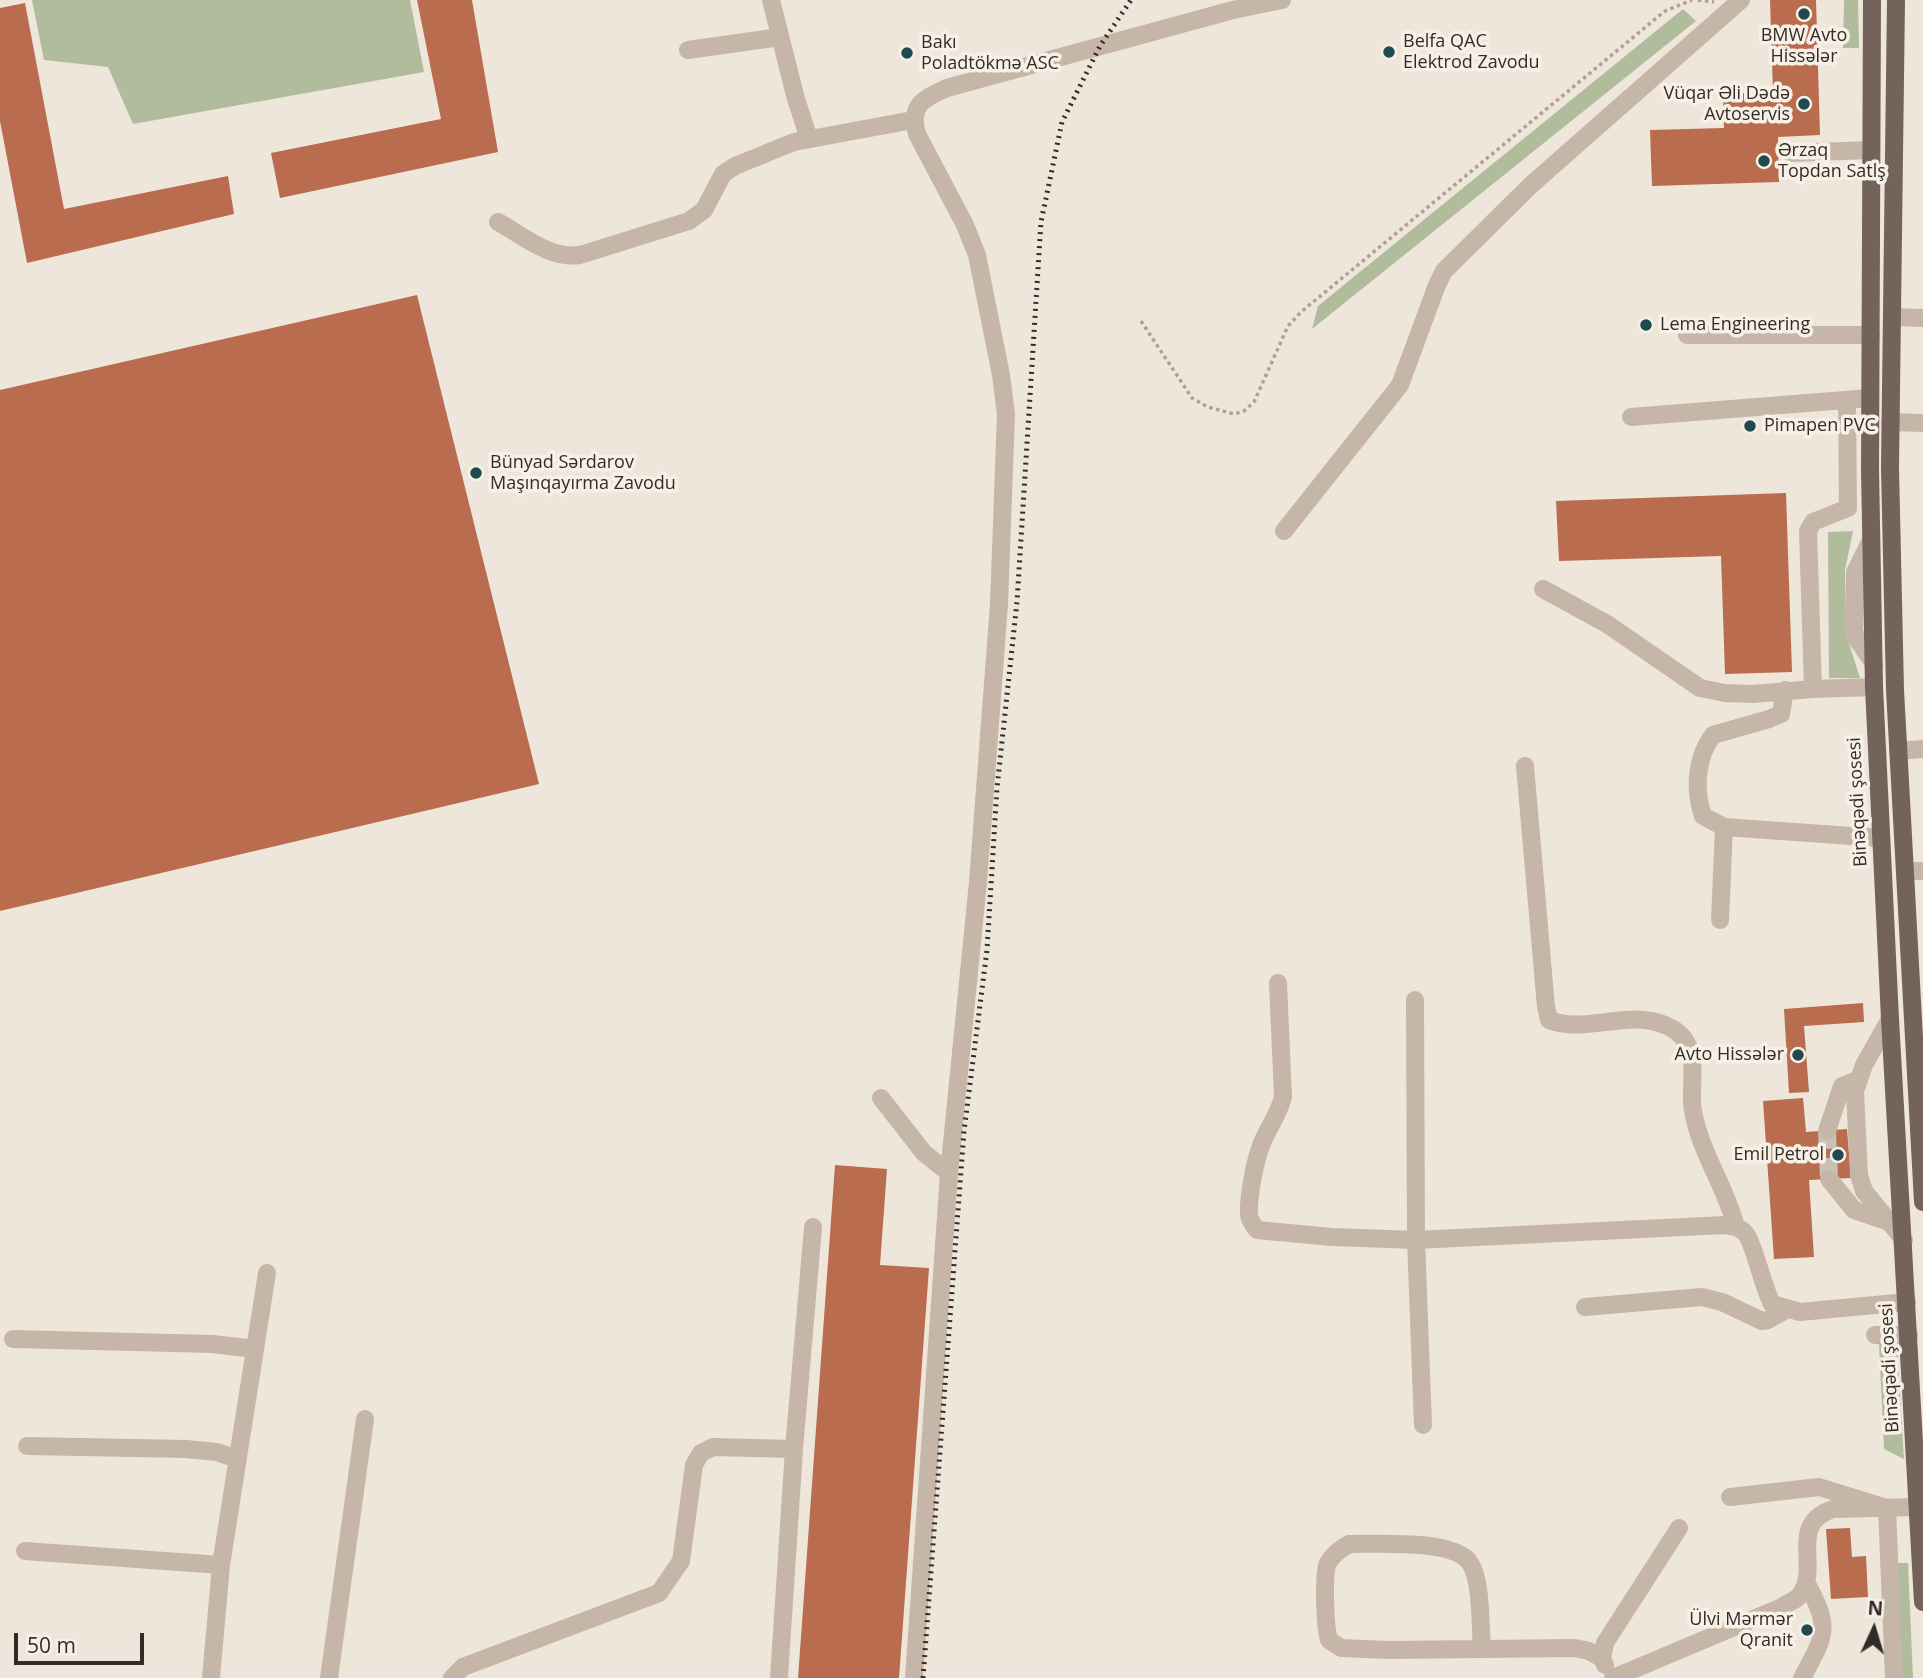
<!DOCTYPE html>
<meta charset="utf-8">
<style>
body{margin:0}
#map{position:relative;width:1923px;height:1678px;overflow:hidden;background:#eee6da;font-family:"Open Sans",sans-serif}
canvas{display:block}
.north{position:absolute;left:1839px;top:1594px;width:70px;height:70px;-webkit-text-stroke:5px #f7f0e6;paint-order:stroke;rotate:4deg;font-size:19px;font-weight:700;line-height:28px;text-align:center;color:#332b27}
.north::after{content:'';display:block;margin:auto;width:24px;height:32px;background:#332b27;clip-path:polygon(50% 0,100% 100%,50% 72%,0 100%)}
.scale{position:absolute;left:14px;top:1633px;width:130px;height:32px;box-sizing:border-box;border:4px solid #332b27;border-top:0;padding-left:9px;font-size:21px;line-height:24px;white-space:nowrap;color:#332b27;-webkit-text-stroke:5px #f7f0e6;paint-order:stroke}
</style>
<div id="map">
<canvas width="1923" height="1678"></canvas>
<div class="north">N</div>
<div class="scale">50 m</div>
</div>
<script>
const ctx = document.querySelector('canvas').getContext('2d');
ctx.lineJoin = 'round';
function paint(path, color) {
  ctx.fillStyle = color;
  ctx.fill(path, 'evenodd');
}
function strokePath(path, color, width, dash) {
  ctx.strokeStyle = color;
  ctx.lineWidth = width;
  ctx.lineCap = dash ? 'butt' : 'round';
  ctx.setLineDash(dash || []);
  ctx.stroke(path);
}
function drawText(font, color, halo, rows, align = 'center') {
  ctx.font = font + ' "Open Sans",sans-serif';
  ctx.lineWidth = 7;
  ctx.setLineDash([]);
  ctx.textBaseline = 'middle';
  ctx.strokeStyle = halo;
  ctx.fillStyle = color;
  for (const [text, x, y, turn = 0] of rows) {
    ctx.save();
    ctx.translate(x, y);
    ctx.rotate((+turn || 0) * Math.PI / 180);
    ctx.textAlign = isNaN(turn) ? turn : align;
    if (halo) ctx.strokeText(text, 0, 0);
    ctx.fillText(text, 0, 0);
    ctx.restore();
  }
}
paint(new Path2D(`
 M32,0h378l14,72 -291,52 -25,-57 -64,-7z
 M1844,0h14l1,48h-16z
 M1683,9l13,12 -384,308 6,-23z
 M1853,531l-8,39 1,64 14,44h-31l-1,-146z
 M1897,1342l7,117 -20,-10 -5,-106z
 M1896,1563h12l5,115h-10l-3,-3z`), '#b0bc9c');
paint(new Path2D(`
 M417,0h55l26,152 -218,46 -9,-45 170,-34z
 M1770,0h46l4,135 -42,2 1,45 -127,4 -2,-56 74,-2 -1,-34 50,-2z
 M25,3l39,206 164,-33 6,38 -207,49 -27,-142v-113z
 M417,295l122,489 -539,127v-521z
 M1786,493l6,179 -67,2 -4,-118 -162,5 -3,-60z
 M1863,1003l1,19 -60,4 5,66 -20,1 -5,-84z
 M1803,1098l3,34 41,-3 4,49 -42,2 5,77 -40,2 -11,-158z
 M835,1165l52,4 -7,96 49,3 -30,410h-101z
 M1850,1528l2,29 14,-1 2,41 -37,2 -5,-70z`), '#b96c4e');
strokePath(new Path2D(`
 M1827,1131l2,48`), '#c9c1b6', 18, [18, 9]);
strokePath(new Path2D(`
 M1698,0l16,2
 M1141,321l51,77 16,9 26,7 10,-3 10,-9 34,-76 13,-14 364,-301 27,-11`), '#b1a192', 3.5, [3.5, 3.5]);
strokePath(new Path2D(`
 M771,0l25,99 13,40
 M688,50l92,-13
 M1790,153l81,-3
 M498,222c26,14 51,37 82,33l109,-34 15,-11 19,-36 12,-8 59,-24 119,-22
 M1892,317l31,1
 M1687,335h184
 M1631,417l239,-19
 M1890,422l33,1
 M1284,531l116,-146 37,-100 7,-14 87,-86 210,-185
 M1871,540l-16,32 -1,59 3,8 17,25
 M1543,589l64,35 93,64 25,5 28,1 60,-5 61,-2
 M1813,689l-5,-158 5,-9 35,-14 -1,-108
 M1898,751l25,-2
 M1525,766l21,241 3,13c34,13 71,-7 107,2 11,3 24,9 30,20 12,18 3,48 7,69 7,41 33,76 43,116
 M1724,827l-21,-11c-9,-26 -7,-59 10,-81l56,-16 12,-5 4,-24
 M1905,871h18
 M1720,920l4,-93 156,11
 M1278,983l5,114c-5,19 -14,29 -21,46 -7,17 -14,54 -13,72 1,6 4,10 8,15l75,7 84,3 309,-15c7,1 15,2 21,9 8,10 17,53 26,70l28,8 107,-10
 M1415,1000l1,240 7,185
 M1890,1019l-26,46 -9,26 4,84 5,16 40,49
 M881,1098l43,55 25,20
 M1827,1131l15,-45 15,-6
 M1829,1179l25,31 35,12
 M1585,1307l117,-10 20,5 40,19 6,-1 18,-10
 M1875,1335h34
 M13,1339l200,5 42,5
 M27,1446l159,3 31,3 20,7
 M1730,1497l89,-10 68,21 7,170
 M25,1551l196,14
 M1482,1649c-2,-22 0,-68 -12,-86 -15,-24 -94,-19 -121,-19 -8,5 -16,10 -21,19 -5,10 -3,65 1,77l12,8 48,2 186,-2 14,3 13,7
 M1605,1665l-3,-7 3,-15 74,-115
 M211,1678l10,-113 46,-292
 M329,1678l36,-259
 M452,1678l11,-11 196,-74 22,-32 13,-96 7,-12 12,-6 81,2
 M779,1678l15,-229 19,-222
 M914,1678l35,-505 29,-291 21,-278 7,-190 -5,-39 -24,-120 -12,-30 -48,-91c-8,-29 6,-35 30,-46l286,-78 49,-10
 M1613,1678l169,-71c5,-4 15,-7 18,-12 21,-28 -13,-71 33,-86l85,-2
 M1802,1678c24,-44 29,-50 4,-96`), '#c5b6a8', 18);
strokePath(new Path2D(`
 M1872,0l-2,470 4,217 16,332 33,583
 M1896,0l-6,468 5,222 28,512`), '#73635a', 18);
strokePath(new Path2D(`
 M923,1678l41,-547 23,-181 10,-162 20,-186 24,-380 21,-100 38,-76 31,-46`), '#332b27', 5, [2, 5]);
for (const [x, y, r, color] of [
 [1804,14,7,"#214a4f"],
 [1389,52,7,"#214a4f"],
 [907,53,7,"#214a4f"],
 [1804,104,7,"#214a4f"],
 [1764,161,7,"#214a4f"],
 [1646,325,7,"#214a4f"],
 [1750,426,7,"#214a4f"],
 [476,473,7,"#214a4f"],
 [1798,1055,7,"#214a4f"],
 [1838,1155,7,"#214a4f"],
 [1807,1630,7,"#214a4f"]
]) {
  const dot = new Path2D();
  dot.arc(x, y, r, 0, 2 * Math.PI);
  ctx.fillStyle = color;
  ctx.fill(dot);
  strokePath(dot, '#f7f0e6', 2.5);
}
drawText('18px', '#332b27', '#f7f0e6', [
 ["BMW Avto",1804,36,"center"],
 ["Hissələr",1804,57,"center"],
 ["Belfa QAC",1403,42],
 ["Elektrod Zavodu",1403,63],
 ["Bakı",921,43],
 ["Poladtökmə ASC",921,64],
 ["Vüqar Əli Dədə",1790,94,"right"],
 ["Avtoservis",1790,115,"right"],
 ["Ərzaq",1778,151],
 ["Topdan Satlş",1778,172],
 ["Lema Engineering",1660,325],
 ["Pimapen PVC",1764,426],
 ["Bünyad Sərdarov",490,463],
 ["Maşınqayırma Zavodu",490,484],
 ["Avto Hissələr",1784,1055,"right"],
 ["Emil Petrol",1824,1155,"right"],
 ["Ülvi Mərmər",1793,1620,"right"],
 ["Qranit",1793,1641,"right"]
], 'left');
drawText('18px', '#332b27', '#f7f0e6', [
 ["Binəqədi şosesi",1858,802,-93],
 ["Binəqədi şosesi",1890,1368,-93]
]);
</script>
